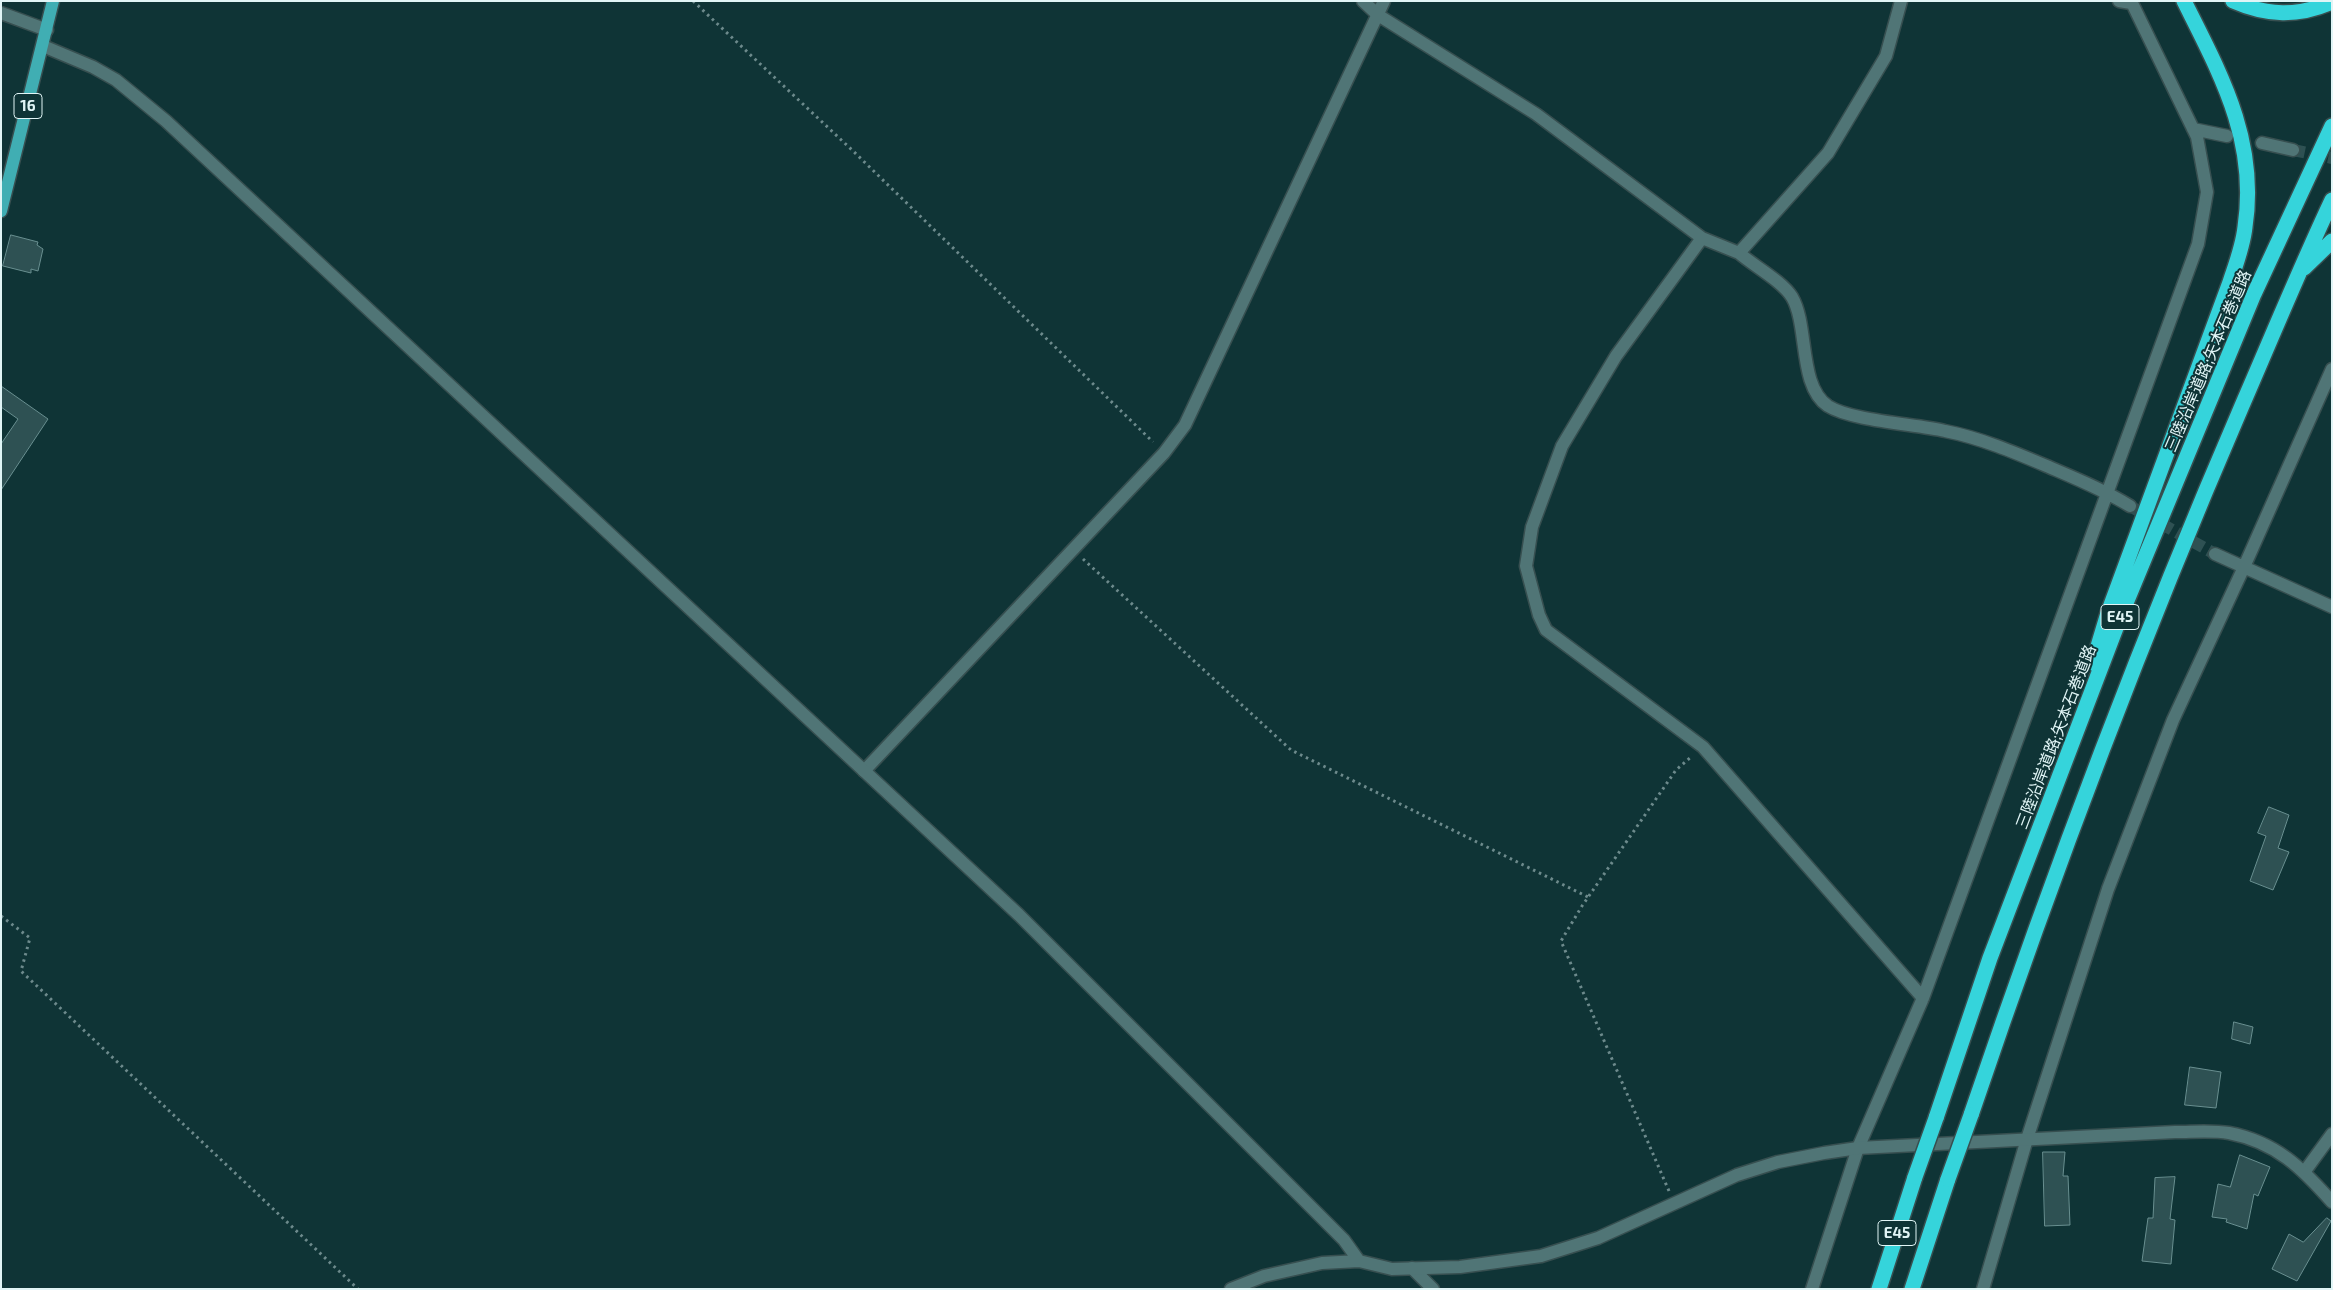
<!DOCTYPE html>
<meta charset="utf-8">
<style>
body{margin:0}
#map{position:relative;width:2333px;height:1290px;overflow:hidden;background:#0f3436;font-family:"Exo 2",sans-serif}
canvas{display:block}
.frame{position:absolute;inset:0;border:2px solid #e1f5f6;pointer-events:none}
</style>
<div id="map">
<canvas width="2333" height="1290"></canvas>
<div class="frame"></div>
</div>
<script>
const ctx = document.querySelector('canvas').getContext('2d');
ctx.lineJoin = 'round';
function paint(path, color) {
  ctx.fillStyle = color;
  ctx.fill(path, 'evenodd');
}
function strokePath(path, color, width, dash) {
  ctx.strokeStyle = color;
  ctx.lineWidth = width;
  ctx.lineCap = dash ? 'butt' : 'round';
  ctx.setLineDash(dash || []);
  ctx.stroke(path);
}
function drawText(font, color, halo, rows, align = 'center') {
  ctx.font = font + ' "Exo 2","Noto Sans JP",sans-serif';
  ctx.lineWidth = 4;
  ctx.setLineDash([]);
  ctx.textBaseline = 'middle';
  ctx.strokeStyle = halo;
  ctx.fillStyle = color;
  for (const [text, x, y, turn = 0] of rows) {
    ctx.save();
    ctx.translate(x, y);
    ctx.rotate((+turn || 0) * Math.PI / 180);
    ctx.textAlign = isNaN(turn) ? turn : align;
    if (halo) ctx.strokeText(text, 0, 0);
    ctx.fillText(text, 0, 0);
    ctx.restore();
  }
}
const building = new Path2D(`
 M11,235l27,7 -1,3 6,4 -5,22 -7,-2v4l-28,-7z
 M1,386l47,33 -47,71v-46l17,-25 -17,-12z
 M2269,807l20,8 -11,33 11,4 -16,38 -23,-9 16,-45 -8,-3z
 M2234,1022l19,5 -3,17 -18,-5z
 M2190,1067l31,5 -5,36 -31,-3z
 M2043,1152h22l-2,24h5l2,49 -25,1z
 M2240,1155l30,12 -12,29 -4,-2 -7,35 -21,-7 1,-3 -15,-2 6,-33 12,3z
 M2175,1177l-5,42 5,1 -4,44 -29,-3 6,-43h5l2,-40z
 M2327,1218l4,3 -34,60 -25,-12 17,-35 14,8z`);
paint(building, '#2e5153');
strokePath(building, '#698f90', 1);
strokePath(new Path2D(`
 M2293,150l39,8
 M2130,506l85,48`), '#2e5153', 12, [12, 6]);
const minor = new Path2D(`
 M1363,1l15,14 158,99 166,124 37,15
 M1901,1l-15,55 -58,97 -89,100c15,13 43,28 53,44 17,29 6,89 36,109 24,15 87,18 117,25 36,7 71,22 104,36 28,12 55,23 81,39
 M2119,1l12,2
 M1,13l46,17
 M2193,129l34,7
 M2262,143l31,7
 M1702,238l-86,118 -54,90 -30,81 -6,39 13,49 7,15 157,117 220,251
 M2215,554l117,53
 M864,771l300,-318 21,-28 199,-424
 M2305,1171l27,-37
 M1412,1268l21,21
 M1812,1289l46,-141 65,-150 275,-754 9,-52 -10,-55 -66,-136
 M1983,1289l44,-150 81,-250 65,-169 71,-153 88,-198`);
const tertiary = new Path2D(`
 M43,46l50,21 23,13 50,41 853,794 325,325 15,21
 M1231,1289l33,-13 58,-13 37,-2 33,8 68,-2 81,-11 57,-18 139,-63 41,-13 46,-9 34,-5 317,-16c18,0 37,-2 54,1 47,9 73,35 103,69`);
const primary = new Path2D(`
 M1,211l52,-210`);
const motorway = new Path2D(`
 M2233,1c34,15 65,16 99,1
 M2304,268l28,-27
 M2093,663l15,-50 122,-331c6,-18 13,-36 15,-55 13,-86 -24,-152 -61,-226
 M1971,1115c81,-239 170,-475 270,-707 30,-69 59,-140 91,-208
 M1936,1118l54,-160 129,-338 135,-326 78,-168
 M1879,1289l36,-112
 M1912,1289l36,-110`);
strokePath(minor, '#374f50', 15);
strokePath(tertiary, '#374f50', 15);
strokePath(primary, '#374f50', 15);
strokePath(motorway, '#374f50', 18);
strokePath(new Path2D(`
 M693,1l159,149 301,292
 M1083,559l208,191 297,147
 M1,916l29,22 -9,33 337,318
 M1669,1191l-108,-250 21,-35 94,-136 15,-13`), '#6d8a8c', 3, [2.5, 4]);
strokePath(minor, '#507576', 12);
strokePath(tertiary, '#507576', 12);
strokePath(primary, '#40aeb3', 12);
strokePath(motorway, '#35d4db', 15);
const motorwayBridge = new Path2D(`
 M1915,1177l21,-59
 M1948,1179l23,-64`);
strokePath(motorwayBridge, '#374f50', 18, []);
strokePath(motorwayBridge, '#35d4db', 15);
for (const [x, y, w] of [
 [28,106,28],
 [2120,617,38],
 [1897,1233,38]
]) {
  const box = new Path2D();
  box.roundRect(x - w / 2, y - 12.5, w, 25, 4);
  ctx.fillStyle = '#0f3436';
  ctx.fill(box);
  strokePath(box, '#e1f5f6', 1);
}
drawText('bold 15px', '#e1f5f6', null, [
 ["16",28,106],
 ["E45",2120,617],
 ["E45",1897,1233]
]);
drawText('16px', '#e1f5f6', '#0f3436', [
 ["三陸沿岸道路;矢本石巻道路",2208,361,-67],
 ["三陸沿岸道路;矢本石巻道路",2056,737,-69]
]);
</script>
